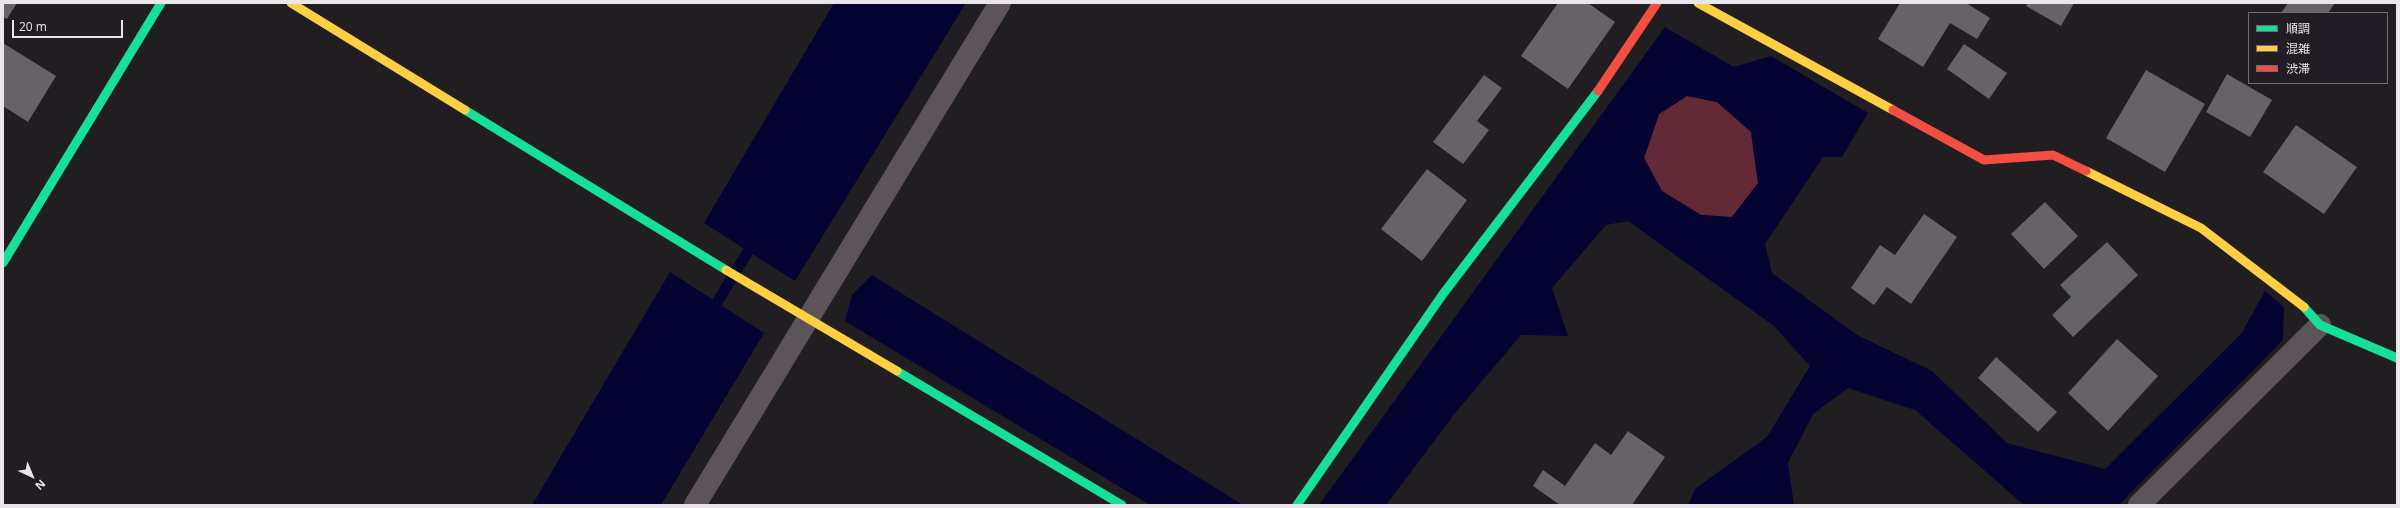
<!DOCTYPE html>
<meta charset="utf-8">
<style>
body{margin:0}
#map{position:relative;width:2400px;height:508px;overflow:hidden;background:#211e22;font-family:"Open Sans","Noto Sans JP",sans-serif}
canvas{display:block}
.frame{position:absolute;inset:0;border:4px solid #e9e5ea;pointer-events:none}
.legend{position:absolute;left:2248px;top:12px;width:140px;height:72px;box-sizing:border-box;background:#221c24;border:1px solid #726c73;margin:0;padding:5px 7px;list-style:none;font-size:12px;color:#e9e5ea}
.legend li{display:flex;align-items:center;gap:8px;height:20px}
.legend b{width:20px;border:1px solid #726c73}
.north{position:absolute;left:12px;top:456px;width:40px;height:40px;-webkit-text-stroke:3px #221c24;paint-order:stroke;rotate:136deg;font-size:11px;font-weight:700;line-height:16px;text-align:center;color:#e9e5ea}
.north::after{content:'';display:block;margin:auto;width:14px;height:18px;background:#e9e5ea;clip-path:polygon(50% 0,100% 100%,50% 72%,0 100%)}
.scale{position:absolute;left:12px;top:20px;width:111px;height:18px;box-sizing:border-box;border:2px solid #e9e5ea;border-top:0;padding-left:5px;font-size:12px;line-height:14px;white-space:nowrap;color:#e9e5ea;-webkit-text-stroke:3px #221c24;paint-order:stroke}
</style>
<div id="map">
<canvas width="2400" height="508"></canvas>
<div class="frame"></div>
<ul class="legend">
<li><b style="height:5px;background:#16e098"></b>順調</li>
<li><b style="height:5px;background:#ffcf43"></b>混雑</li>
<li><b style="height:5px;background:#f24e42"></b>渋滞</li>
</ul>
<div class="north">N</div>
<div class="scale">20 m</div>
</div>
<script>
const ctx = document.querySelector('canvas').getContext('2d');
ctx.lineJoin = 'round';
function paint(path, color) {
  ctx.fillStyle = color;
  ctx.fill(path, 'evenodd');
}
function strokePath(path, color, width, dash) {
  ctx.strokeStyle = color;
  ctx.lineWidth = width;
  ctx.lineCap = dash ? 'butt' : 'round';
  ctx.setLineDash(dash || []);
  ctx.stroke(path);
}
paint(new Path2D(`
 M1687,96l30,6 34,30 7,51 -26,34 -31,-2 -39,-24 -18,-33 15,-44z`), '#642937');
paint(new Path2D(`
 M834,3h132l-171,278 -91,-58z
 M1665,27l69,40 37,-11 97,57 -26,44h-19l-58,87 7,29 85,62 75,36 75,72 98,26 136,-135 24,-43 19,16 -1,33 -164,165h-95l-109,-95 -67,-22 -35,26 -25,49 6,42h-106l8,-17 71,-51 43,-71 -36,-40 -146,-105 -22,4 -54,63 16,48 -47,-1 -65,77 -70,93h-67zM1687,96l30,6 34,30 7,51 -26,34 -31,-2 -39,-24 -18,-33 15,-44z
 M670,272l94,61 -103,172h-129z
 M872,275l371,230h-93l-305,-184 7,-26z`), '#050331');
strokePath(new Path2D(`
 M710,314l46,-76`), '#050331', 11);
paint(new Path2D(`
 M3,3h14l-10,16 -4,-2z
 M1558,3h30l27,19 -47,67 -47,-33z
 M1900,3h66l24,15 -13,21 -27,-16 -27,44 -45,-28z
 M2028,3h46l-13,23 -35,-20z
 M2288,3h47l-7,10h-47z
 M3,43l53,33 -28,46 -25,-16z
 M1964,44l43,29 -18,26 -42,-30z
 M2146,70l59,34 -40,68 -59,-34z
 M2227,74l45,26 -22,37 -44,-25z
 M1484,75l18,13 -25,33 12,9 -26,34 -30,-22z
 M2296,125l61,42 -33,47 -61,-42z
 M1427,169l40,31 -45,61 -41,-32z
 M2045,202l33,34 -34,33 -33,-35z
 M1924,214l33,23 -46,67 -24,-17 -13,18 -23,-17 29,-43 15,10z
 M2107,242l31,33 -65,62 -21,-22 19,-18 -11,-12z
 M2117,339l41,37 -50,55 -40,-38z
 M1996,357l61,55 -19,20 -60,-54z
 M1628,431l37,26 -33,48h-72l-27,-19 10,-16 22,16 30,-43 16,12z`), '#656367');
strokePath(new Path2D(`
 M695,505l305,-502
 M2139,505l181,-180`), '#5d545a', 22);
strokePath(new Path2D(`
 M465,110l261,160
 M3,263l158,-260
 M2304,307l16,18 77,33
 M897,371l225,134
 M1297,505l146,-211 155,-203`), '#16e098', 9);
strokePath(new Path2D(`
 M291,3l174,107
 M1698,3l195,107
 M2086,171l115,57 103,79
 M726,270l171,101`), '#ffcf43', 9);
strokePath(new Path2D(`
 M1598,91l59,-88
 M1893,110l91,50 69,-5 33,16`), '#f24e42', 9);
</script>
